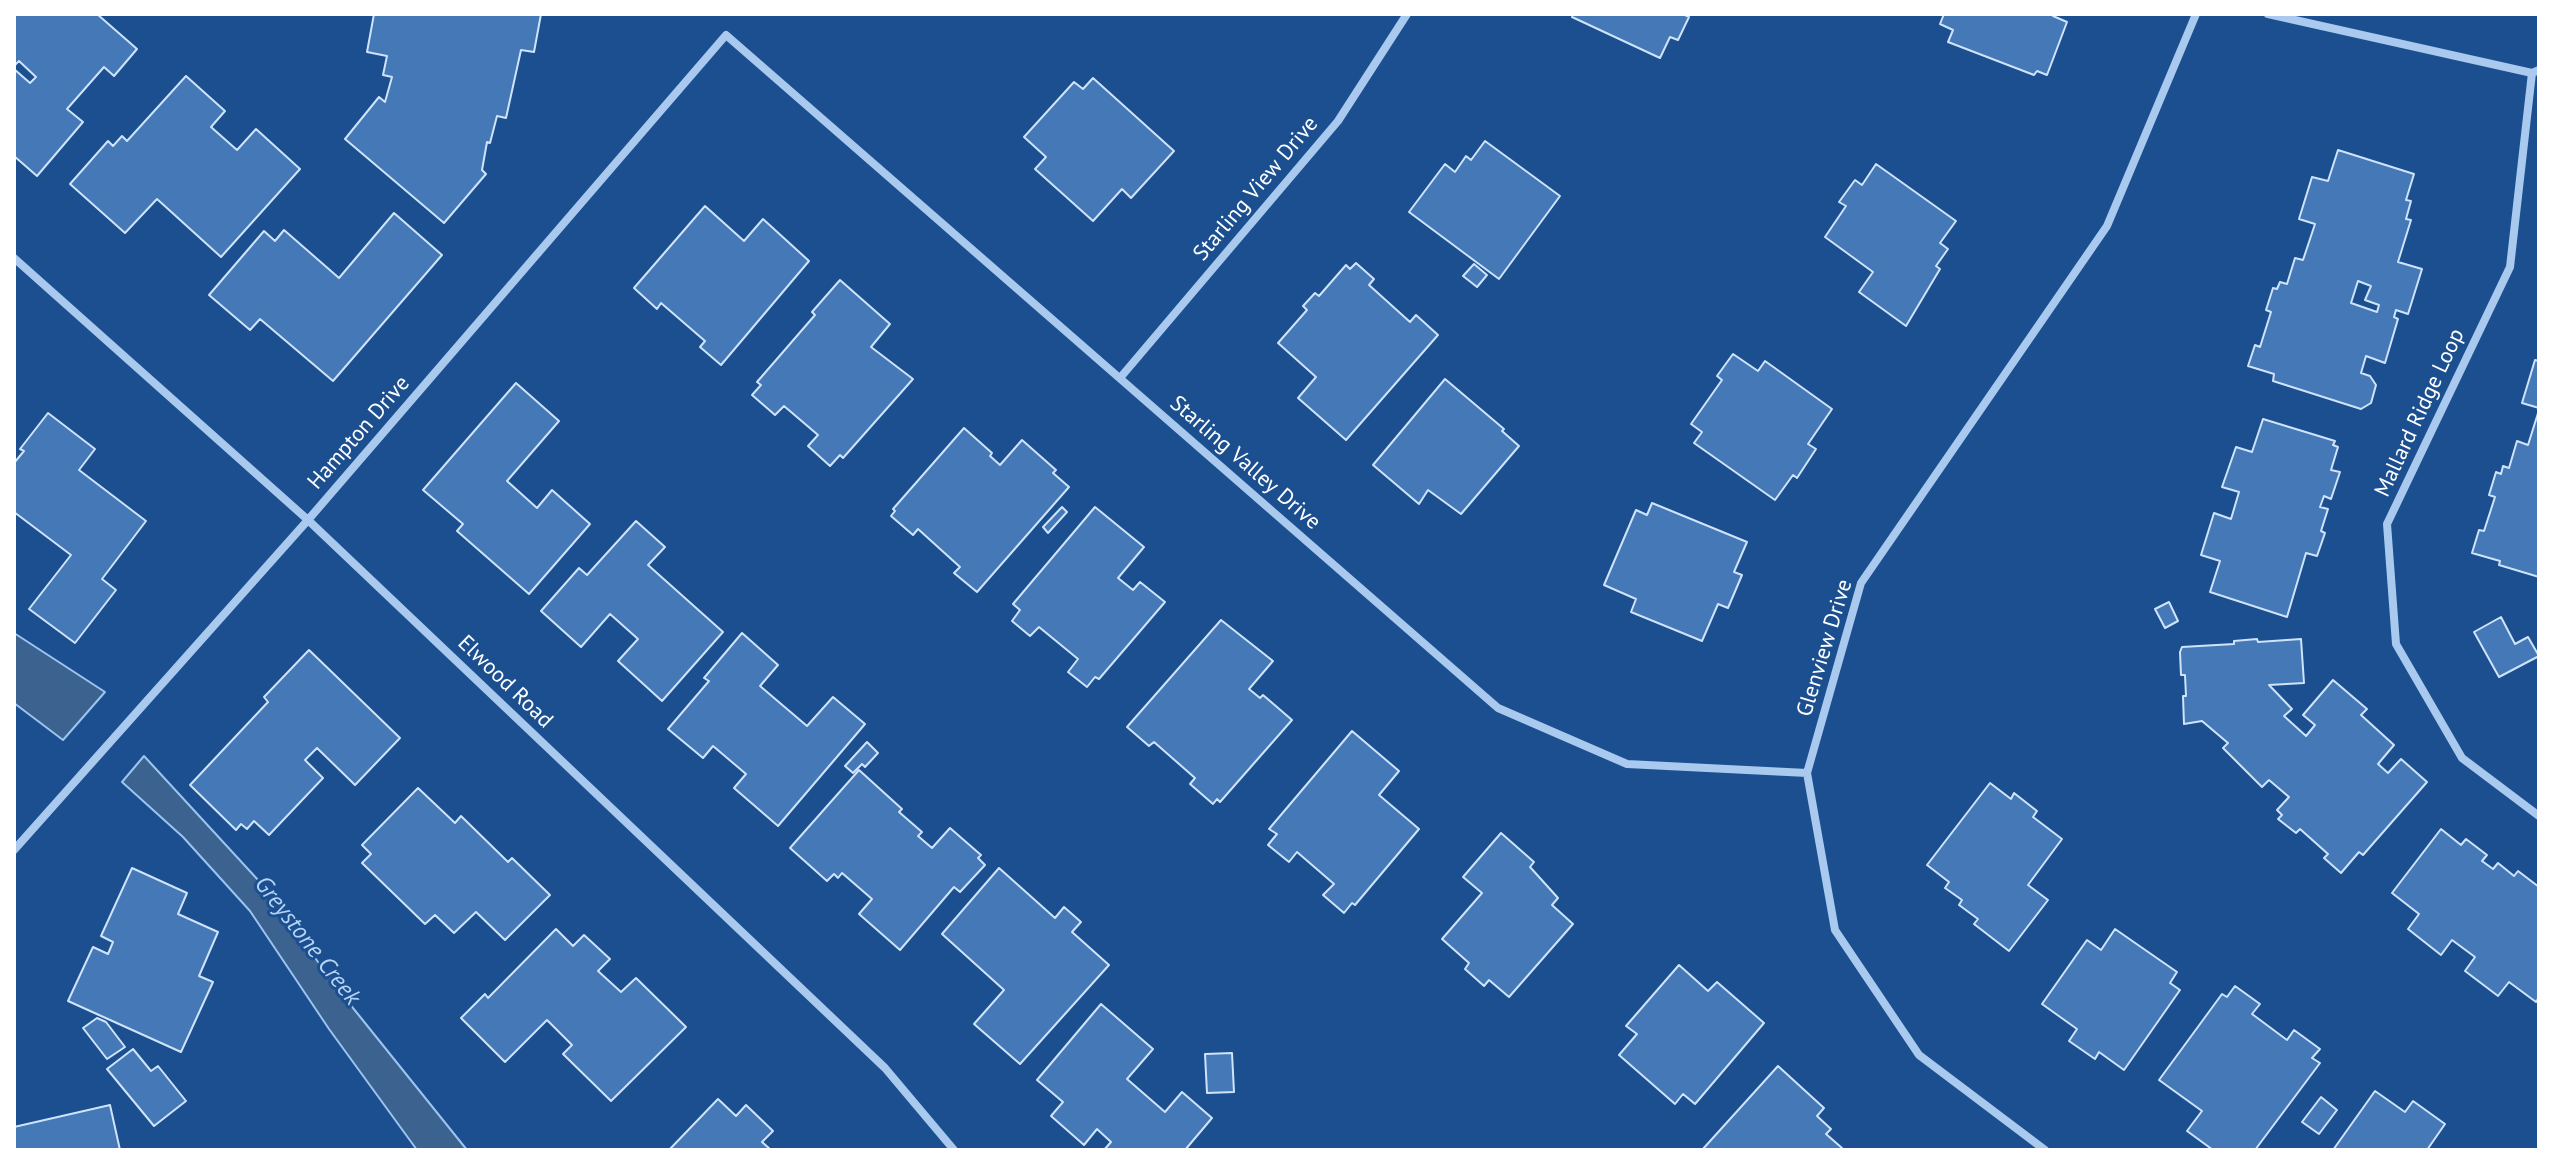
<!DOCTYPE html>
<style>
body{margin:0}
#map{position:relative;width:2553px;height:1164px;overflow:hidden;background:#1b4f8f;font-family:"PT Sans",sans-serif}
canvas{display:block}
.frame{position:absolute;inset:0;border:16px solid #fff;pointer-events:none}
</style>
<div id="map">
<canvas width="2553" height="1164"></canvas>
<div class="frame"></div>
</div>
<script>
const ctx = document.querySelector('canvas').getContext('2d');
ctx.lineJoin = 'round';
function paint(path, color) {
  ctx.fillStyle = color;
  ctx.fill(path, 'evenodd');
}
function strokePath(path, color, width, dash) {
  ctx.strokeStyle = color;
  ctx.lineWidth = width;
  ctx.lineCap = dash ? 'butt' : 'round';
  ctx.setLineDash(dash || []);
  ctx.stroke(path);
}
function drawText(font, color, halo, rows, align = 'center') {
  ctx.font = font + ' "PT Sans",sans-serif';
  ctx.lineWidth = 6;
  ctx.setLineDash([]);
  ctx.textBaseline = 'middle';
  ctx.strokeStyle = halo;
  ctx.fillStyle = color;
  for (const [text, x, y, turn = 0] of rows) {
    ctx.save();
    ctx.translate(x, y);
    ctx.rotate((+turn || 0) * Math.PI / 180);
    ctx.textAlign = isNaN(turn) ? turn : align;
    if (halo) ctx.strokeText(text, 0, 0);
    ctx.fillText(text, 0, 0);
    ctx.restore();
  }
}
const water = new Path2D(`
 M14,633l91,59 -42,48 -49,-37z
 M144,756l126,137 39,57 44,58 114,142h-50l-88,-121 -79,-118 -67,-74 -61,-55z`);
paint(water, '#3c6290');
strokePath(water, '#9cc4f0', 2);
const building = new Path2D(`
 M14,14h83l40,35 -23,27 -10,-9 -37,42 16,13 -46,54 -23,-20v-87l16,14 6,-6 -17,-16 -5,5z
 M374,14h167l-7,38 -13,-2 -15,68 -9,-2 -7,27 -3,-1 -5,28 4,4 -42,49 -99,-84 34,-42 6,5 7,-25 -9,-2 4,-19 -20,-4z
 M1574,14h109l6,3 -11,23 -8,-3 -10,21 -88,-41z
 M1944,14h110l-1,2 14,6 -20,53 -10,-4 -3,4 -86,-33 5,-12 -13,-6z
 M186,76l39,35 -14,16 26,23 19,-21 44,40 -79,88 -64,-58 -32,34 -55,-49 38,-43 5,5 9,-10 5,5z
 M1093,78l81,73 -43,47 -9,-9 -29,32 -58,-52 11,-12 -22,-20 50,-55 9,7z
 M1485,141l75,55 -61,83 -90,-67 36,-48 10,8 11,-16 5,4z
 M2338,150l76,24 -8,26 5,1 -5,18 5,1 -13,42 24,7 -14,45 -12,-4 -2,7 4,2 -13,44 -19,-7 -5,17 9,3 6,9 -5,18 -10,6 -88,-28 1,-7 -26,-8 7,-21 5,2 11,-35 -5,-2 7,-22 4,1 3,-7 7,2 8,-26 8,2 12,-36 -16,-5 13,-42 16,4zM2358,281l13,5 -6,14 14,5 -2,7 -26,-9z
 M1876,164l80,57 -16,22 8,6 -12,17 4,3 -34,57 -47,-34 14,-20 -48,-35 21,-31 -7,-4 16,-22 7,5z
 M705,206l39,35 19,-22 46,42 -88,104 -21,-18 5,-6 -44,-38 -4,6 -23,-21z
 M394,213l48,42 -109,126 -73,-62 -10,11 -41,-35 55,-64 11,10 9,-11 55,48z
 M1356,263l18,16 -5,6 41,37 6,-7 22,20 -92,105 -48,-42 18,-21 -38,-34 29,-33 -4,-4 12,-13 4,3 27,-31 4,4z
 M1474,264l13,11 -10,12 -14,-11z
 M840,280l50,44 -19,23 42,32 -70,79 -3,-3 -10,11 -22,-20 10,-11 -34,-29 -9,9 -23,-20 9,-10 -4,-3 58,-67 -3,-3z
 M1733,354l25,17 7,-10 67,48 -24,35 8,5 -19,29 -4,-3 -18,25 -81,-57 8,-11 -11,-8 31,-44 -5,-4z
 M2535,360l4,1v47l-17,-5z
 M1445,379l59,50 -2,2 17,15 -58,68 -33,-24 -9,14 -46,-39z
 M516,383l43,38 -52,60 30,27 15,-18 38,34 -61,70 -72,-63 6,-7 -40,-34z
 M2539,410v167l-40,-12 1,-4 -28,-8 7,-23 5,1 11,-34 -6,-2 7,-23 5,2 2,-8 6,2 8,-27 11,4z
 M48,413l47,36 -16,21 67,51 -44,58 14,11 -41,53 -46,-34 42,-54 -57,-43v-49l10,-12 -4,-2z
 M2263,419l72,22 -2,4 5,2 -7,23 9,2 -9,27 -7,-3 -4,11 8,2 -7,22 4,2 -8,23 -11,-3 -19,64 -77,-25 10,-31 -19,-6 13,-42 17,6 8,-27 -17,-5 14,-40 16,5z
 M964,428l28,25 -2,3 10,9 22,-25 34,30 -3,3 16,14 -92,105 -23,-19 6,-6 -42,-38 -5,6 -22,-19 4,-5 -2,-2z
 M1652,503l95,39 -13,30 8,3 -14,33 -10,-4 -16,37 -71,-29 5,-13 -32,-14 32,-75 11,5z
 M1062,507l5,5 -19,21 -5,-6z
 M1095,507l49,40 -26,31 15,12 7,-8 25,20 -66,77 -4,-2 -8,10 -19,-15 10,-13 -39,-32 -9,9 -18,-15 8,-11 -7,-6z
 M636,521l29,26 -17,18 75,67 -61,69 -44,-40 20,-22 -28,-25 -29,33 -40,-36 38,-43 8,7z
 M2169,602l9,19 -13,7 -10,-19z
 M2501,617l14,27 13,-7 11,19 -40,21 -25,-45z
 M1221,620l52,41 -24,28 11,9 3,-3 29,25 -72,82 -3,-3 -4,5 -23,-20 5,-6 -41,-36 -5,4 -22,-19z
 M742,633l36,32 -18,21 47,40 26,-29 32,27 -87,102 -44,-38 12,-14 -33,-28 -10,12 -35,-29 41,-48 -5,-3z
 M2257,639l1,3 43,-3 3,44 -35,2 23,24 -8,7 22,20 9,-11 -12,-10 30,-35 34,29 -6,6 33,30 -16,19 10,9 13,-14 26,23 -64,73 -4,-3 -18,21 -17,-15 4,-4 -28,-25 -4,4 -18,-14 4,-4 -5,-5 12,-13 -20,-17 -7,7 -39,-39 5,-5 -26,-22 -18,3 -1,-28h3l-1,-21h-4l-1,-23 2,-5 52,-3v-3z
 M309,650l91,88 -45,47 -38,-37 -12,12 18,18 -54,57 -15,-14 -7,8 -6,-5 -5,6 -46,-45 78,-83 -4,-5z
 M1352,731l47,40 -20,24 40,34 -64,76 -3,-2 -8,10 -21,-18 11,-11 -37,-32 -8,10 -21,-17 9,-11 -8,-5z
 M867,742l11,11 -13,14 -3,-3 -9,9 -8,-7z
 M859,770l43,39 -3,3 23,20 -4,4 14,12 18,-20 31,27 -3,3 7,7 -25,27 -6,-5 -54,63 -41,-36 13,-15 -30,-26 -4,5 -4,-4 -7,7 -37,-33z
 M1990,783l21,16 3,-6 23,18 -4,6 29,22 -34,46 20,15 -39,51 -35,-27 4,-5 -19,-14 3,-5 -17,-12 4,-6 -22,-17z
 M418,788l37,35 6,-7 47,46 4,-4 38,37 -45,45 -29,-28 -22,21 -19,-18 -10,9 -63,-61 9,-9 -9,-9z
 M2441,829l20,16 5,-6 21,16 -5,6 11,8 5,-6 16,13 4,-5 21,16v110l-3,5 -27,-20 -11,14 -33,-25 10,-14 -23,-17 -11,15 -33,-26 11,-15 -27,-21z
 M1501,833l33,29 -4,5 28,31 -6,7 21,19 -64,73 -20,-17 -5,6 -19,-17 4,-6 -27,-24 40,-46 -19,-16z
 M132,868l55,25 -9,21 40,18 -19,44 14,6 -32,70 -113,-51 25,-54 15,7 5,-12 -12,-6z
 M999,868l56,50 9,-11 17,15 -9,10 37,33 -89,99 -46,-40 30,-34 -62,-56z
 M556,929l17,17 11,-11 26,24 -12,12 23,21 15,-14 50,49 -75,74 -48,-47 9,-9 -25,-25 -42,42 -44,-44 24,-24 3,4z
 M2115,929l62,43 -7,11 10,7 -56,80 -25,-18 -4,7 -26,-18 8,-12 -35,-25 45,-64 14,10z
 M1679,965l29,26 9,-9 47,41 -69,81 -12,-10 -8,10 -56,-49 18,-21 -11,-8z
 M2235,986l25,18 -8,10 35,26 7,-10 26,19 -8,9 8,5 -65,87h-42l-26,-19 15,-20 -43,-31 63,-86 5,3z
 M1101,1004l52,45 -26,30 38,33 17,-20 30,26 -27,32h-81l7,-8 -14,-13 -13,16 -33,-29 12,-14 -26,-22z
 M97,1018l9,4 19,25 -18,12 -24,-31z
 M133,1049l18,22 7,-5 28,35 -32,25 -47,-57z
 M1232,1053l2,39 -27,1 -2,-39z
 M1778,1066l46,42 -7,8 14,13 -5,5 16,14 -2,2h-138z
 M2375,1091l30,21 8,-11 32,23 -18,26h-94z
 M2321,1097l16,13 -18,24 -17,-12z
 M718,1099l18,17 10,-11 27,26 -11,11 9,8h-102z
 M110,1105l10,45h-106v-23z`);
paint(building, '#4478b7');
strokePath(building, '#cfe3fa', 2);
strokePath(new Path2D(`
 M2268,14l264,59 7,-3
 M2532,73l-22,194 -123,257 9,120 66,114 77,58
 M14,258l294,262 577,548 69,82
 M1120,378l218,-257 69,-107
 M14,850l294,-330 418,-485 772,673 129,56 180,9
 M2045,1150l-126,-95 -84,-125 -28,-157 54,-190 246,-357 89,-212`), '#a9c9ee', 8);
drawText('22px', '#fff', '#1b4f8f', [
 ["Starling View Drive",1256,189,-50],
 ["Mallard Ridge Loop",2420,413,-65],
 ["Hampton Drive",359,433,-49],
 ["Starling Valley Drive",1245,463,41],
 ["Glenview Drive",1825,648,-73],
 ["Elwood Road",505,682,44]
]);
drawText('italic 24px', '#b5d3f5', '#1b4f8f', [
 ["Greystone Creek",307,941,52]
]);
</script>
